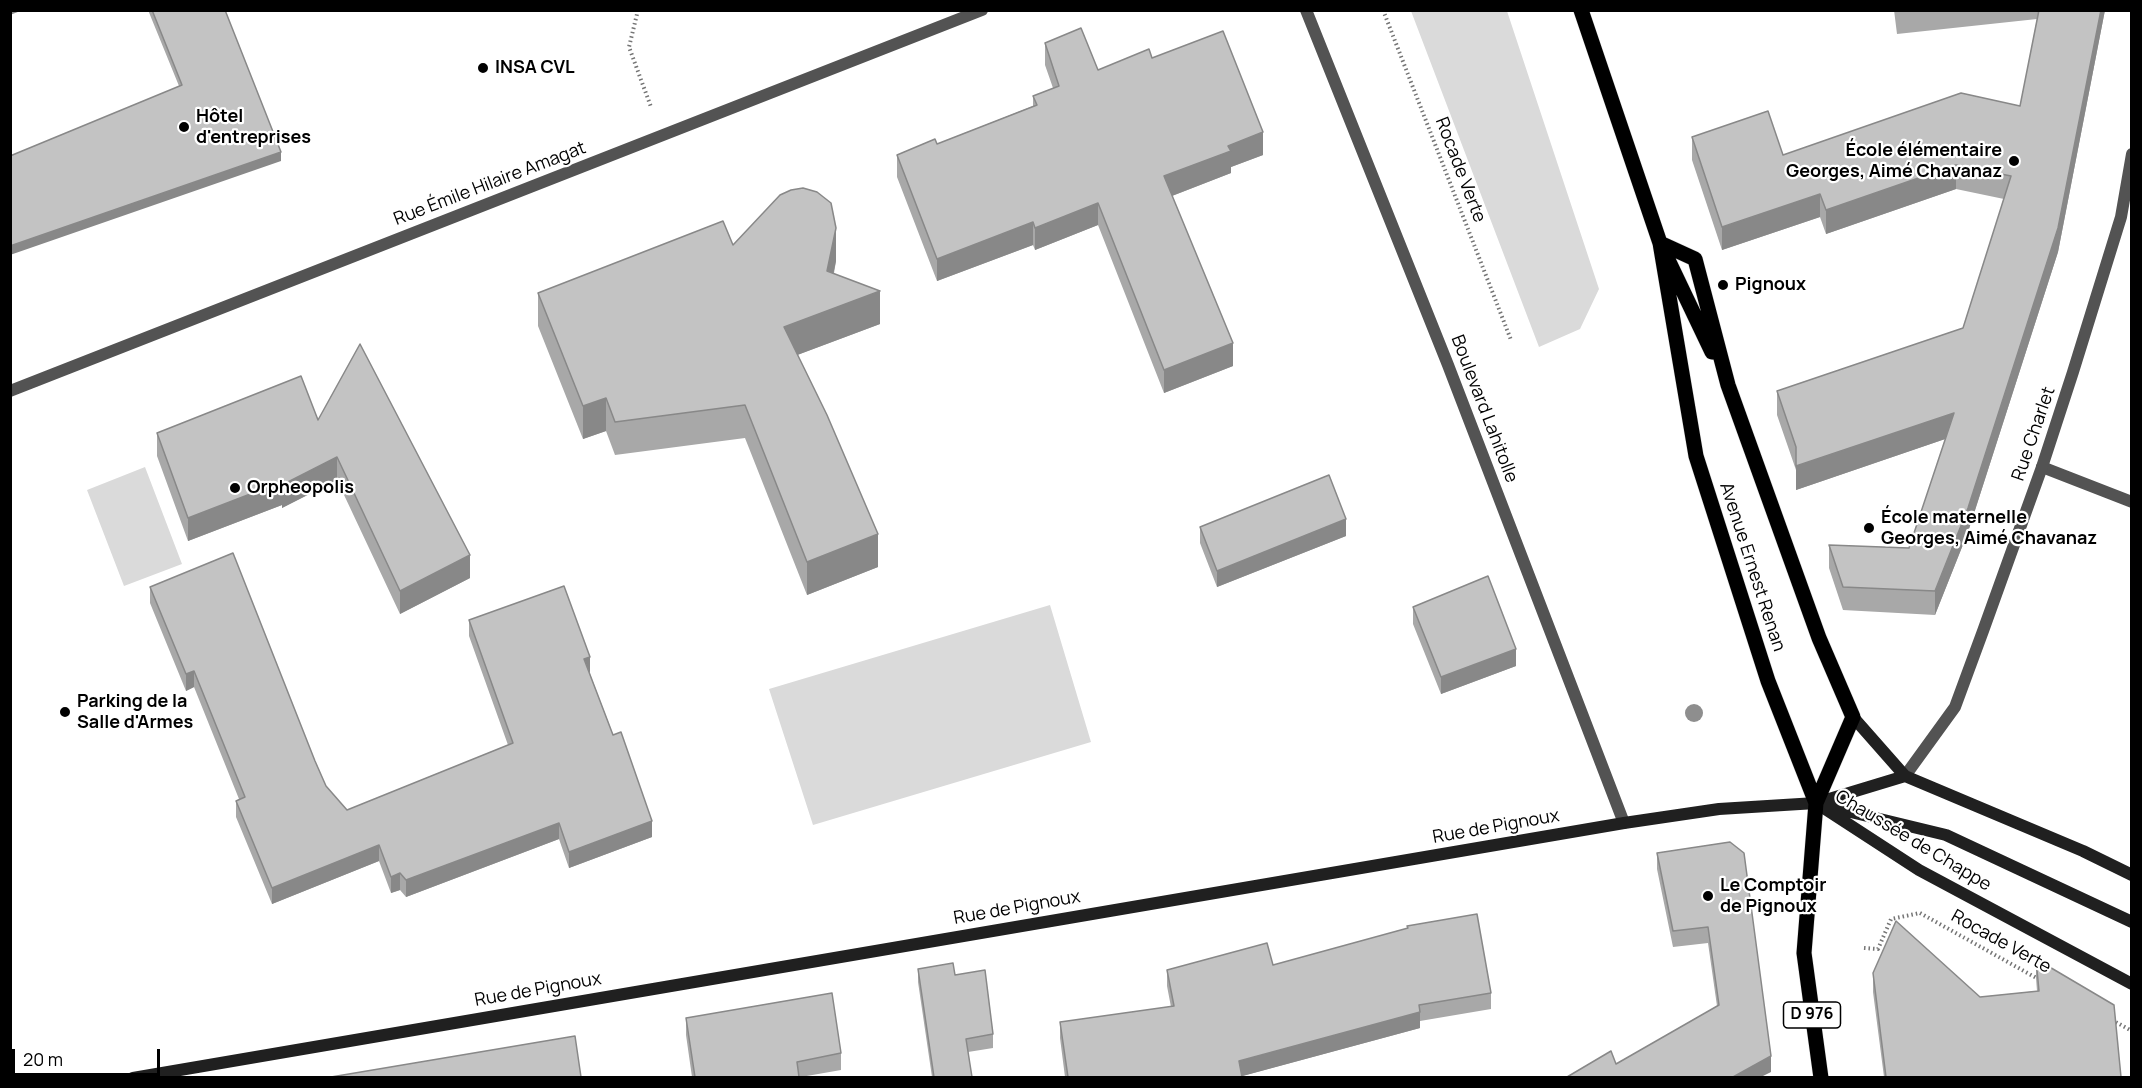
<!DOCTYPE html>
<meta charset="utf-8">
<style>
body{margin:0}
#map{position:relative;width:2142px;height:1088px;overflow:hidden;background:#fff;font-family:Manrope,sans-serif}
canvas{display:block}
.frame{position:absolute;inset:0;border:12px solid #000;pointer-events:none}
.scale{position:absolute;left:12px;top:1049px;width:148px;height:27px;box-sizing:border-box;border:3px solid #000;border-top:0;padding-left:8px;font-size:18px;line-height:21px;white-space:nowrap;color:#000;-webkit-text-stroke:4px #fff;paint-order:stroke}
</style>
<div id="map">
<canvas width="2142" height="1088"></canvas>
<div class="frame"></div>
<div class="scale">20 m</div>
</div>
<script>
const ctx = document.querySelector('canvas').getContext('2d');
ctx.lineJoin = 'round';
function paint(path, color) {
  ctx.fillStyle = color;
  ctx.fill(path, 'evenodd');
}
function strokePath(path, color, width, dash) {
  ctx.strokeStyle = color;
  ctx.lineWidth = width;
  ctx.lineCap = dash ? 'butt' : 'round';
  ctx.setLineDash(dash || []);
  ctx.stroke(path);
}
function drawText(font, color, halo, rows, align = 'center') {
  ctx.font = font + ' Manrope,sans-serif';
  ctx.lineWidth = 4.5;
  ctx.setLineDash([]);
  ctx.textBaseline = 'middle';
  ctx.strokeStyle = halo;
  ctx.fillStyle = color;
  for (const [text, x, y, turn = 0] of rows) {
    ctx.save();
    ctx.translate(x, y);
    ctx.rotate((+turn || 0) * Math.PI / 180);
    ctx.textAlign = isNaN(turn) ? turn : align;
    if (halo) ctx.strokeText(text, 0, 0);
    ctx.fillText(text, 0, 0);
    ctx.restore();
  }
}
paint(new Path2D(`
 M1411,11h96l92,278 -19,40 -41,18z
 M145,467l37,97 -58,22 -37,-96z
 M1050,605l41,137 -278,83 -44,-136z`), '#dadada');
const primary = new Path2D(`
 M1581,10l79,233 52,109
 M1660,243l35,16 33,126 91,253 34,79 -37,86 -12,150 17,125
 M1660,243l36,213 72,225 48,122`);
strokePath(primary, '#dbdbdb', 16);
strokePath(new Path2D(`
 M638,10l-9,37 22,60
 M1383,10l128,330
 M1920,913l120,67
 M1864,948l14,1 13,-30 29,-6
 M2112,1020l20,11`), '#757575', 4, [1.5, 3]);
strokePath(new Path2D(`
 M2042,467l90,35`), '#535353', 12);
strokePath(new Path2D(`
 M1306,10l142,355 176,458
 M10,391l972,-381
 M1905,776l50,-69 28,-76 59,-164 31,-95 48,-155 11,-63`), '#535353', 12);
strokePath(new Path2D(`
 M1853,717l52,59 178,75 49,24
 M1816,803l103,67 213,114
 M1826,806l120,29 186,87
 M133,1078l1491,-255 95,-14 97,-6 89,-27`), '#202020', 12);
strokePath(primary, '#000', 15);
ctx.fillStyle = '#8e8e8e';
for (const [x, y] of [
 [1694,713]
]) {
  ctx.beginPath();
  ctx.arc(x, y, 9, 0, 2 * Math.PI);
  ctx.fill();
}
paint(new Path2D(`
 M148,10h77l56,151 -102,-75z
 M1894,10h211l-47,242 -90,280 -33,83 -92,-5 -14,-42v-23l80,3 36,-109 -149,51v-20l-19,-55v-24l186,-63 41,-129 -48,-10 -130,45 -6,-17 -98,33 -30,-90v-23l91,18 237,-49 17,-87 -140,15z
 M1045,43l53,27 54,-12 111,97 -32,12v6l-59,23 61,170 -69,27 -66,-168 -63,25 -2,-5 -96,36 -40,-104v-22l40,-11 96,-38v-10l20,-8 -8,-23z
 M733,245l103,16 -2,12 46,51 -83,31 81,212 -71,28 -62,-157 -130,17 -9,-24 -23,8 -45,-113v-33z
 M318,420l152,158 -70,36 -63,-134 -55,28v-3l-94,36 -31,-85v-23z
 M1200,527l146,9 -129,51 -17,-44z
 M150,587l165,174 11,25 21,24 161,-65 -39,-109v-16l121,54 62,163 -83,31 -10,-29 -153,58 -6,-7 -9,3 -12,-32 -107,43 -36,-87v-16l3,-2 -45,-112 -8,4 -36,-88z
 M1413,607l103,59 -75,28 -28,-70z
 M1730,842l41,230 -204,5 49,-13 101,-58 -9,-63 -35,4 -16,-78v-16z
 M2036,959l85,118h-237l-11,-85v-19l107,24 57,-6 -1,-13z
 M1273,965l218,28v16l-71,12v7l-178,48v1h-177l-5,-39v-16l111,-15 -4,-21v-16z
 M918,969l37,6 38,59v14l-25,4 4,25h-40l-14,-95z
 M686,1018l155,35v17l-40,7h-109l-6,-42z`), '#a8a8a8');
paint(new Path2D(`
 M10,10h13l-13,5z
 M2101,10h4l-47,242 -90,280 -33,83v-24z
 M1263,132v23l-32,12v6l-67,26v-23l64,-30z
 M281,152v9l-271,94v-9z
 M1956,165v24l-130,45v-24z
 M1820,194v23l-98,33v-23z
 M1098,203v22l-63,25v-22z
 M1033,222v23l-96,36v-22z
 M836,228v33l-9,43v-33z
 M880,291v33l-96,36v-33z
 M1233,343v23l-69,27v-23z
 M606,398v33l-23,8v-33z
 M1954,413v23l-158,54v-24z
 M337,457v23l-55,28v-3l-94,36v-23z
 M1346,519v17l-129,51v-16z
 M878,534v33l-71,28v-33z
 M470,555v23l-70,36v-23z
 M1516,649v17l-75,28v-17z
 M590,657v17l-6,-15z
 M194,671v16l-8,4v-17z
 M652,821v16l-83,31v-16z
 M559,823v16l-153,58v-17z
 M379,845v16l-107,43v-16z
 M400,873v17l-9,3v-16z
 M1420,1012v16l-181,49v-16z
 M1771,1056v16l-10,5h-28z`), '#888');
const building = new Path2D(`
 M152,10h73l56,142 -271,94v-90l172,-71z
 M2039,10h62l-43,218 -90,280 -33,83 -92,-4 -14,-42 80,3 45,-135 -158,53v-19l-19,-56 186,-63 48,-152 -55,-11 -130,45 -6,-16 -98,33 -30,-90 76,-26 15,44 178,-62 59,13z
 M1081,28l17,42 51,-21 3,9 71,-27 40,101 -35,14 3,5 -67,25 69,167 -69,27 -66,-167 -63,25 -2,-6 -96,37 -40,-104 38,-16 2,5 100,-39 -4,-9 26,-10 -14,-43z
 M803,188l14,4 14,11 5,25 -9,43 53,20 -96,36 43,88 51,119 -71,28 -62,-157 -130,17 -9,-24 -23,8 -45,-113 185,-72 10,24 47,-50 11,-5z
 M360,344l110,211 -70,36 -63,-134 -55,28 2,-4 -96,37 -31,-85 144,-57 17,44z
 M1329,475l17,44 -129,52 -17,-44z
 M233,553l82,208 11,25 21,24 166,-67 -44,-123 95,-34 26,71 -6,2 29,76 8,-3 31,89 -83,31 -10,-29 -153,57 -6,-7 -9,4 -12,-32 -107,43 -36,-87 9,-4 -51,-126 -8,3 -36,-87z
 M1488,576l28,73 -75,28 -28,-70z
 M1730,842l14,11 27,203 -38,21h-166l44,-26 5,13 103,-59 -11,-78 -35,4 -16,-78z
 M1477,914l14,79 -72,12 1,7 -181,49 3,16h-174l-8,-55 114,-16 -7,-36 100,-27 6,22 135,-37 -1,-2z
 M1896,921l84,76 59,-6 -3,-32 78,46 7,72h-235l-13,-104z
 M953,963l2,12 30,-5 8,64 -27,5 6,38h-38l-16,-108z
 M832,993l9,60 -44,9 2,15h-104l-9,-59z
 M575,1036l6,41h-250z`);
paint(building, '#c3c3c3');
strokePath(building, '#888', 1.5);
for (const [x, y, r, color] of [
 [483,68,6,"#000"],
 [184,127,6,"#000"],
 [2014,161,6,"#000"],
 [1723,285,6,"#000"],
 [235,488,6,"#000"],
 [1869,528,6,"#000"],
 [65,712,6,"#000"],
 [1708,896,6,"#000"]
]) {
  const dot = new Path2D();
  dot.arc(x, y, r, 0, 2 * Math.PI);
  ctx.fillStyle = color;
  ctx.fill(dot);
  strokePath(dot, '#fff', 2);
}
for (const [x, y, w] of [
 [1812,1015,57]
]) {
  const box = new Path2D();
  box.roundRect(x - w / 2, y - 13, w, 26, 4.5);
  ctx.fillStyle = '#fff';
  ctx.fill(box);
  strokePath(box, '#000', 1.5);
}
drawText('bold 16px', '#000', null, [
 ["D 976",1812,1015]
]);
drawText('bold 18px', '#000', '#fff', [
 ["INSA CVL",495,68],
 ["Hôtel",196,117],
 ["d'entreprises",196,138],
 ["École élémentaire",2002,151,"right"],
 ["Georges, Aimé Chavanaz",2002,172,"right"],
 ["Pignoux",1735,285],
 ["Orpheopolis",247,488],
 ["École maternelle",1881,518],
 ["Georges, Aimé Chavanaz",1881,539],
 ["Parking de la",77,702],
 ["Salle d'Armes",77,723],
 ["Le Comptoir",1720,886],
 ["de Pignoux",1720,907]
], 'left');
drawText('18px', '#000', '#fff', [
 ["Rocade Verte",1460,170,69],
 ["Rue Émile Hilaire Amagat",490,184,-21],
 ["Boulevard Lahitolle",1484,409,69],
 ["Rue Charlet",2034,434,-71],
 ["Avenue Ernest Renan",1752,567,72],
 ["Rue de Pignoux",1496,827,-10],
 ["Chaussée de Chappe",1913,841,31],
 ["Rue de Pignoux",1017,908,-10],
 ["Rocade Verte",2001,942,29],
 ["Rue de Pignoux",538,990,-10]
]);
</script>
